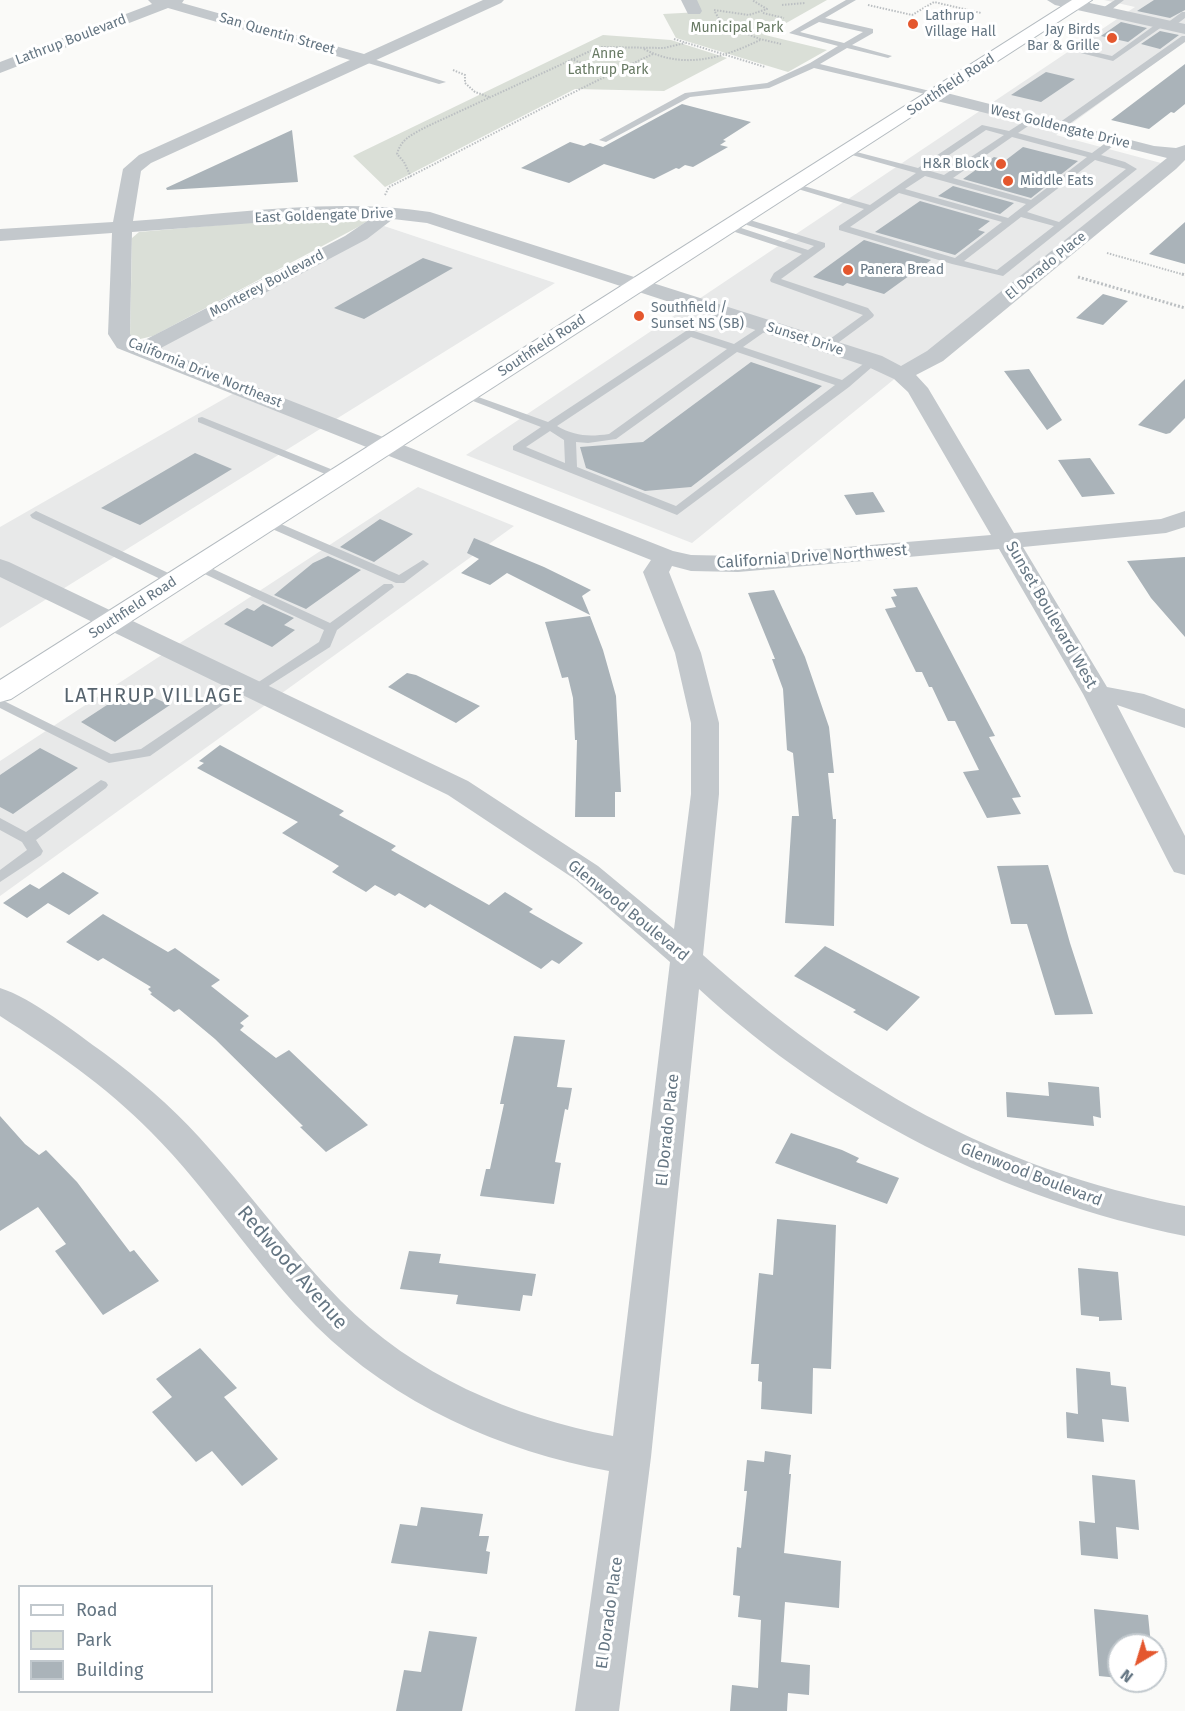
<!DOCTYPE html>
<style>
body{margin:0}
#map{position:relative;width:1185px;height:1711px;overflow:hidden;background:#fafaf8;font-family:"Fira Sans",sans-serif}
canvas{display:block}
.legend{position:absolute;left:18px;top:1585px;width:195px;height:108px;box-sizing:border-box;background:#fff;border:2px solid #c1c8cd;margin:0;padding:8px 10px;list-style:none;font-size:18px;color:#657683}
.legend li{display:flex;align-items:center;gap:12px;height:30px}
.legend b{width:30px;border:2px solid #c1c8cd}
.north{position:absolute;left:1107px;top:1633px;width:60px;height:60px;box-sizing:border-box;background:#fff;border:2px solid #c1c8cd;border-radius:50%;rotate:218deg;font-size:16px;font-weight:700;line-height:24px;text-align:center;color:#657683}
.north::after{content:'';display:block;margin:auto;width:21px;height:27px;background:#e4572e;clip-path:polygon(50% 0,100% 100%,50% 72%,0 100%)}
</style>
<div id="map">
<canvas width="1185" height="1711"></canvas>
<ul class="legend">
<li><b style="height:8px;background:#fff"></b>Road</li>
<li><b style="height:16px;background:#dadfd7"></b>Park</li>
<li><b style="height:16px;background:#aab3b9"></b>Building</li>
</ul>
<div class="north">N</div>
</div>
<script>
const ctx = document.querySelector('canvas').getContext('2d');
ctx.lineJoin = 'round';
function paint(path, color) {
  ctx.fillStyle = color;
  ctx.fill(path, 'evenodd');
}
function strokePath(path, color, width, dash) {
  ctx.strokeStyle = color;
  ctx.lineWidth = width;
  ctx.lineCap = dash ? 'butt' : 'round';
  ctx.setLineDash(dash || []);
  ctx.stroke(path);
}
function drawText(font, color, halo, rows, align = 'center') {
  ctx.font = font + ' "Fira Sans",sans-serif';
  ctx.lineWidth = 6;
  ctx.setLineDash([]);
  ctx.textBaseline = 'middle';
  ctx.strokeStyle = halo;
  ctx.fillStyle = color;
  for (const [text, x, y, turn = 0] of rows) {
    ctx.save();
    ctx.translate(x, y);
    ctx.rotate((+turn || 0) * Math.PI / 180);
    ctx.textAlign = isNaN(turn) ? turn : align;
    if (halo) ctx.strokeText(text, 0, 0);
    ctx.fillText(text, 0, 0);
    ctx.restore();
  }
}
paint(new Path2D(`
 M1104,0h81v41l-129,94 105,28 -469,380 -226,-88 669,-448z
 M384,226l171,57 -555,345v-101l236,-135 -95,-39z
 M418,487l96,39 -514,370v-135z`), '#e8e9e9');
paint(new Path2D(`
 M694,0h133l-62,35 62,15 -39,22 -112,-34 -13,-24 37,-2z
 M603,35l68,5 56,18 -63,33 -89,-2 -190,98 -32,-31z
 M362,216l5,5 -7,5 -207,110 -17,4 -6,-4 2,-98 7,-6 127,-11z`), '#dadfd7');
paint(new Path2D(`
 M1154,0h31v10l-15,8 -33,-7z
 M1121,22l26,6 -19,14 -27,-6z
 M1160,31l19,4 -19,14 -19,-5z
 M1185,64v40l-11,9 -3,-1 -22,17 -38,-9z
 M1046,72l29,7 -34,23 -30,-7z
 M682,104l69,18 -28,18 3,1 -6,4 8,2 -35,20 -8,-2 -6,4 -3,-1 -22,11 -50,-15 -35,19 -48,-15 49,-26 14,4 6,-3 13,4z
 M292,130l6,52 -131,8 -1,-2z
 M1023,147l55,14 -47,37 -68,-19 31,-22 12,3z
 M953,186l61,17 -14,11 -62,-18z
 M920,201l70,20 -12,9 7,2 -30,23 -80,-23z
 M1185,222v42l-36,-10z
 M864,240l67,20 -47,34 -37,-11 -4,3 -30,-9z
 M423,258l30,10 -89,51 -30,-11z
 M1103,294l25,7 -25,24 -27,-7z
 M751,362l71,24 -131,101 -46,4 -59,-23 -6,-21 63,-5z
 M1029,369l33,51 -15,10 -43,-59z
 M1185,379v39l-15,15 -4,1 -28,-9z
 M195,453l37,16 -92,56 -39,-17z
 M1090,458l25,36 -33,3 -24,-37z
 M873,492l12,20 -29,3 -12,-20z
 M380,519l33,15 -39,28 -34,-15z
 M474,538l70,29 47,23 -9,6 8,19 -83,-42 -17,12 -29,-12 18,-14 -12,-6z
 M328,556l33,14 -55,39 -32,-14 39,-32z
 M1185,557v80l-34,-39 -24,-37z
 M917,587l78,149 -6,1 32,60 -9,1 9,16 -34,4 -24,-46 16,-2 -24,-49h-7l-16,-34h-3l-7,-15h-6l-31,-63 11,-2 -5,-10 6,-1 -4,-7z
 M774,590l31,67 24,70 5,46h-6l5,46h3l-2,107 -49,-3 7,-107h7l-6,-63 -6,-3 -4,-61 -11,-30h3l-27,-66z
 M263,604l31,14 -10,7 11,5 -23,17 -48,-23 23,-16 7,3z
 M590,616l13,34 13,46 5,96h-6v25h-40l2,-77h-2l-2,-42 -5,-21 -6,1 -17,-56z
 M407,673l9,2 64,31 -24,17 -68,-36z
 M133,688l37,17 -55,37 -34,-20z
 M220,745l124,66 -5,4 57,31 -5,4 98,55 16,-13 28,17 -4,3 54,31 -24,21 -7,-4 -11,9 -111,-65 -5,4 -26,-15 -4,3 -20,-11 -9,7 -34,-20 7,-6 -57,-33 16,-11 -101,-54 7,-5 -5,-2z
 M40,748l38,20 -65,46 -13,-7v-32z
 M1048,865l22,78 23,71 -38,1 -28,-91h-16l-14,-58z
 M63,872l36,21 -30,22 -21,-12 -21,15 -24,-15 27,-19 9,5z
 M103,914l65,38 7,-4 45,32 -9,6 38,30 -9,7 4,3 -4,4 36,28 13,-8 79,75 -42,27 -26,-25 3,-1 -88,-87 -36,-30 -5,3 -24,-18 2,-1 -4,-4 3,-2 -48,-29 -5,3 -32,-19z
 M825,946l95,51 -33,34 -34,-19 3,-2 -62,-34z
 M514,1036l51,4 -8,47 15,1 -4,22 -3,-1 -10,53 6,1 -7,41 -74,-8 6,-27h4l14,-65h-4z
 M1048,1082l51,5 2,31 -8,-2 1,10 -87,-9 -1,-25 43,4z
 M0,1116l25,28 14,11 7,-5 31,32 53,70 4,-2 25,31 -56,34 -48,-64 11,-7 -28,-37 -38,24z
 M791,1133l51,17 17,8 -3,4 43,16 -12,26 -112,-41z
 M777,1219l59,6 -5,144 -18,-1 -1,46 -51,-5 1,-27 -4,-1 1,-17h-8l8,-91 14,2z
 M409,1251l32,3 -2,9 97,11 -4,22 -9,-1 -3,16 -64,-7 2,-9 -58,-6z
 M1078,1268l40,4 4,48 -23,1v-4l-18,-2z
 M200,1348l37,40 -13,9 54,62 -36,27 -30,-35 -16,11 -44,-50 20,-15 -16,-18z
 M1076,1368l34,4 1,13 15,2 3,35 -27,-3 2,23 -37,-4 -1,-26 12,2z
 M765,1451l26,4 -2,19h2l-7,79 57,8 -2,47 -54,-6 -4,60 29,3 -1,30 -21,-2 -1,18h-57l2,-26 26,3 3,-68 -23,-3 2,-21 -7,-1 4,-48 4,1 6,-57h-3l3,-31 17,2z
 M1092,1475l43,5 4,50 -23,-3 2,32 -37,-4 -2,-34 16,2z
 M421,1507l62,7 -4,22h10l-3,15 4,1 -3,22 -96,-11 9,-39 17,2z
 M1094,1609l54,6 3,30h-32v33l-20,-2z
 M429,1631l48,6 -15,74h-66l8,-41 17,2z`), '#aab3b9');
const secondary = new Path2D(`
 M1072,0h20l-1081,699 -11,3v-22z`);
strokePath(secondary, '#b3babf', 2);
strokePath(new Path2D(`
 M782,5l23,-2
 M868,5l44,10 22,-13 47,11
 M714,10l35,5 18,-6 -15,-9
 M715,12l7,12 38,15 21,5
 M763,13l21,5
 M674,39l91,28
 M644,49c39,21 79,9 116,-9
 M571,59l30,11 15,2
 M453,70l12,5v8l10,9 14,5
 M411,177l-7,-15 -7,-8c4,-16 18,-21 31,-28l171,-79 65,1 21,-5
 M385,195l4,-8c88,-44 175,-92 264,-133
 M1107,253l78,22`), '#bbbfc2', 2, [1.5, 1.5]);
strokePath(new Path2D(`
 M1182,274l3,1
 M1078,277l107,31`), '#bbbfc2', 3, [2, 2]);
paint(new Path2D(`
 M846,0h10l-31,18 48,11v4l-21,12 40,11 -4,2 -41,-10 -27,16 118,29v4l-124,-29 -45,20 -79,9 -84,45 -7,-2 86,-47 82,-10 43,-20 28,-17 -49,-13zM819,22l44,10 -19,11 -44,-11z
 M1115,0h9l-17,13h-6v-4z
 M1182,12h3v6l-12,9h-6v-4z
 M1159,22l7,2 -53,37 -93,-23 4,-2 88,20z
 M1182,36h3v6l-123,87h-6v-4z
 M361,57h6l79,25 -7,2 -78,-23z
 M1031,117l4,3 -1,2 -16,11 74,20 19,-14h6v4l-16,12 24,7 12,7 -134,107 -51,-12 -113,-34v-4l25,-17 -76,-23 5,-3 77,22 46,-32 -71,-20v-4l73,19 64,-43 27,6zM986,130l18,5 -60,40 -17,-5zM1012,137l75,20 -56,43 -78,-22zM1095,160l31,9 -67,53 -32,-10zM925,176l101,28 -18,14 -103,-29zM899,193l103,29 -47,36 -105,-31zM1021,217l33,9 -57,44 -33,-9z
 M750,220l75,23v4l-44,32 87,29 6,7 -1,2 -42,31h-8v-4l40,-29 -92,-33 -1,-2 4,-7 28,-19 -76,-25v-4h6l76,25 6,-4 -67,-21 -2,-2z
 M766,323l5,3 -1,2 -27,19 99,33 28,-21h8l1,2 -30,26 -172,128 -164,-65v-4l28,-19 -81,-31 2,-2h8l78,28 138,-91h8l40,13zM691,337l36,12 -118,85c-21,3 -34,2 -52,-8zM737,352l98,33 -159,121 -99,-39 -1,-25 12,1 28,-4zM550,431l14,9 1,23 -39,-16z
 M202,417l141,57 2,2 -2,2h-8l-137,-56v-4z
 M36,511l143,67 2,3 -2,3h-8l-139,-66 -2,-3z
 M267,518l132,57 24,-15 6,4 -25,19h-8l-133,-58v-6z
 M198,562l132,61 54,-39h8l2,3 -57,43 -7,17 -74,47 -5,-1 -2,-3 2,-3 68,-45 5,-12 -130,-61 -2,-3z
 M243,680l7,4 -2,3 -98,69 -41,7 -109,-55v-9l111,55 30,-5z
 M101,780l5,2 2,3 -2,3 -70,52 7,11 -2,4 -41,27v-12l27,-20 -5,-8 -22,-12v-12l26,14z`), '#c3c8cc');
paint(new Path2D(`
 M148,0h36l-2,3 182,51 119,-54h21l-3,3 -350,160 -10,8 -8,50c98,-7 199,-24 297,-9l452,144 19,10 26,-15 240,-193 -238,-59 -3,-4 3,-4 6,-1 219,56 22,2 9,-3v15l-9,9 -233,192 -27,14 12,13 86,145 147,-14 24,-8v16l-19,6 -143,14 84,140 37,7 41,15v19l-68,-23 68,131v39l-11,-3 -4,-7 -87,-171 -84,-145 -261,23 -47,-1 -19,-5 -3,6 32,81 18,70v71l-16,161c144,130 291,214 482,251v30c-182,-37 -349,-121 -486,-247l-48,468 -32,254h-44l34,-240c-108,-20 -214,-67 -293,-145 -60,-60 -105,-134 -165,-194 -45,-46 -98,-82 -151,-116v-28c32,10 76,45 104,65 34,25 66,52 95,84 49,53 91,113 142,164 73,74 171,116 272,135l57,-474 -94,-82 -128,-85 -448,-218v-18l9,3 459,219 130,85 76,63 17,-135v-71l-16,-70 -32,-81 8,-12 -534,-212 -9,-14 4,-101 -112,8v-12l113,-7 10,-53 16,-14 211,-95 -182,-52 -168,65v-11l152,-58zM373,217l-28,19 -204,106 -8,-3 -3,-5 2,-102 176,-13zM393,219l34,4 439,143 28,13 14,13 83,143 -253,21 -47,-1 -18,-4 -514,-202 208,-110z
 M681,0h16l5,11 -2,3h-12z
 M1047,0h29l109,24v10l-130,-29z`), '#c3c8cc');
paint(secondary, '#fff');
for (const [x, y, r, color] of [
 [913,24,6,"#e4572e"],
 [1112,38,6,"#e4572e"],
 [1001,164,6,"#e4572e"],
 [1008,181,6,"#e4572e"],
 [848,270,6,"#e4572e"],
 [639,316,6,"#e4572e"]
]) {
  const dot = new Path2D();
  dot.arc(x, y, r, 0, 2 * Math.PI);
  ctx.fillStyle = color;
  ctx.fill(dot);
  strokePath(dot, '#fff', 2);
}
drawText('14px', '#657683', '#fff', [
 ["Lathrup",925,16],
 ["Village Hall",925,32],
 ["Jay Birds",1100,30,"right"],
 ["Bar & Grille",1100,46,"right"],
 ["H&R Block",989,164,"right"],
 ["Middle Eats",1020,181],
 ["Panera Bread",860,270],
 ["Southfield /",651,308],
 ["Sunset NS (SB)",651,324]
], 'left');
drawText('14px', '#687a64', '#fff', [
 ["Municipal Park",737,28],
 ["Anne",608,54],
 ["Lathrup Park",608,70]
]);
drawText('14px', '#657683', '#fff', [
 ["San Quentin Street",277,34,16],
 ["Lathrup Boulevard",71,40,-21],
 ["Southfield Road",951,85,-33],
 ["West Goldengate Drive",1060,127,14],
 ["East Goldengate Drive",324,216,-2],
 ["El Dorado Place",1046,266,-39],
 ["Monterey Boulevard",267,284,-28],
 ["Sunset Drive",805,339,18],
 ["Southfield Road",542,346,-33],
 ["California Drive Northeast",205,373,22],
 ["Southfield Road",133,608,-33]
]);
drawText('16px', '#657683', '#fff', [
 ["California Drive Northwest",812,557,-4],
 ["Sunset Boulevard West",1051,615,60],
 ["Glenwood Boulevard",628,911,39],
 ["El Dorado Place",668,1130,-84],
 ["Glenwood Boulevard",1031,1175,21],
 ["El Dorado Place",610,1613,-82]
]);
ctx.letterSpacing = '1.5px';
drawText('20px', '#57646e', '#fff', [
 ["LATHRUP VILLAGE",154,696]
]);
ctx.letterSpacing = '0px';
drawText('20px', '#657683', '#fff', [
 ["Redwood Avenue",292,1268,49]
]);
</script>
